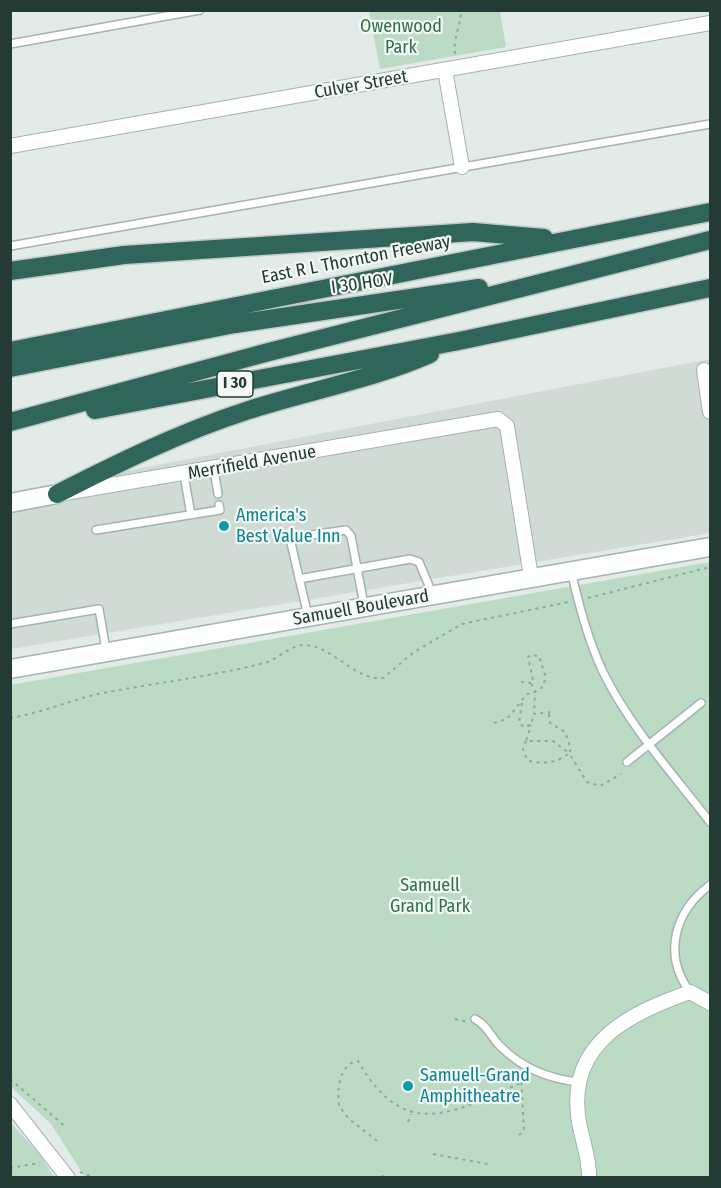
<!DOCTYPE html>
<style>
body{margin:0}
#map{position:relative;width:721px;height:1188px;overflow:hidden;background:#e2ebe7;font-family:"Fira Sans Condensed",sans-serif}
canvas{display:block}
.frame{position:absolute;inset:0;border:12px solid #233b34;pointer-events:none}
</style>
<div id="map">
<canvas width="721" height="1188"></canvas>
<div class="frame"></div>
</div>
<script>
const ctx = document.querySelector('canvas').getContext('2d');
ctx.lineJoin = 'round';
function paint(path, color) {
  ctx.fillStyle = color;
  ctx.fill(path, 'evenodd');
}
function strokePath(path, color, width, dash) {
  ctx.strokeStyle = color;
  ctx.lineWidth = width;
  ctx.lineCap = dash ? 'butt' : 'round';
  ctx.setLineDash(dash || []);
  ctx.stroke(path);
}
function drawText(font, color, halo, rows, align = 'center') {
  ctx.font = font + ' "Fira Sans Condensed",sans-serif';
  ctx.lineWidth = 4.5;
  ctx.setLineDash([]);
  ctx.textBaseline = 'middle';
  ctx.strokeStyle = halo;
  ctx.fillStyle = color;
  for (const [text, x, y, turn = 0] of rows) {
    ctx.save();
    ctx.translate(x, y);
    ctx.rotate((+turn || 0) * Math.PI / 180);
    ctx.textAlign = isNaN(turn) ? turn : align;
    if (halo) ctx.strokeText(text, 0, 0);
    ctx.fillText(text, 0, 0);
    ctx.restore();
  }
}
paint(new Path2D(`
 M710,359v174l-699,116v-156z`), '#d0dbd6');
paint(new Path2D(`
 M369,11h131l6,36 -126,22z
 M710,562v615h-625l-34,-53 -40,-37 -1,-402z
 M11,1123l29,32 14,22h-43z`), '#bcdbc4');
const service = new Path2D(`
 M10,44l190,-34
 M10,246l700,-122
 M214,469l4,25
 M184,475l7,40
 M96,530l124,-20 -1,-5
 M571,571c8,34 17,69 32,101 27,55 70,102 107,150
 M299,579l111,-20 9,3 13,31
 M308,616l-17,-73 6,-6 49,-7 5,6 13,69
 M10,624l89,-15 7,41
 M627,762l74,-59
 M690,992c-28,-38 -15,-81 20,-107
 M475,1019c13,7 15,17 25,27 22,22 48,33 79,36`);
const minor = new Path2D(`
 M445,70l17,97
 M10,146l700,-123
 M704,370l6,42
 M65,493l433,-74 9,7 24,151
 M10,1104l58,74
 M589,1178c1,-22 -9,-42 -11,-63 -9,-74 55,-103 112,-123l20,11`);
const secondary = new Path2D(`
 M10,503l47,-9
 M10,669l700,-122`);
const motorway = new Path2D(`
 M10,271l114,-16 349,-23 71,6
 M10,351l700,-139
 M10,368l225,-44 244,-36
 M95,410l364,-69 251,-53
 M10,422l255,-69 445,-113
 M57,494c61,-31 124,-62 189,-83 61,-20 125,-31 184,-57`);
strokePath(service, '#a5b3ae', 10);
strokePath(minor, '#a5b3ae', 16);
strokePath(secondary, '#a1b6ae', 21);
strokePath(motorway, '#c1c8c6', 21);
strokePath(new Path2D(`
 M455,54c-2,-19 6,-27 6,-44
 M588,598l122,-31
 M521,682l10,1
 M522,703l-3,20 5,4 7,-2 3,-11
 M549,714l1,9 15,9 6,17 -2,4 18,29 13,4 21,-12
 M10,718c31,-5 58,-17 88,-24 55,-11 112,-17 166,-31 14,-3 25,-18 41,-18 28,1 50,36 78,33l31,-26 48,-28 106,-22
 M494,723l13,-4 20,-25 8,-2 -4,-9 2,-3 -5,-23 3,-2 8,1 6,19 -1,11 -9,6 -1,22 19,-2
 M526,741l-3,8 4,11c14,5 31,3 42,-7l-16,-12h-27l5,-16
 M455,1019l12,3
 M10,1079l57,49
 M408,1122l3,-8
 M519,1135l5,-4 -3,-56
 M377,1141l-29,-23 -9,-12c-2,-17 0,-38 16,-45h3c50,87 100,47 173,18
 M433,1154l55,10
 M10,1168l30,-5
 M80,1172l15,6
 M382,1178l2,-7`), '#84ada0', 2, [3, 4.5]);
strokePath(service, '#fff', 7);
strokePath(minor, '#fff', 14);
strokePath(secondary, '#fff', 18);
strokePath(motorway, '#30665a', 18);
for (const [x, y, r, color] of [
 [224,526,6,"#0f9aa8"],
 [408,1086,6,"#0f9aa8"]
]) {
  const dot = new Path2D();
  dot.arc(x, y, r, 0, 2 * Math.PI);
  ctx.fillStyle = color;
  ctx.fill(dot);
  strokePath(dot, '#f2f8f5', 2);
}
for (const [x, y, w] of [
 [235,384,36]
]) {
  const box = new Path2D();
  box.roundRect(x - w / 2, y - 13, w, 26, 4.5);
  ctx.fillStyle = '#f2f8f5';
  ctx.fill(box);
  strokePath(box, '#233b34', 1.5);
}
drawText('bold 16px', '#233b34', null, [
 ["I 30",235,384]
]);
drawText('18px', '#2f7047', '#f2f8f5', [
 ["Owenwood",401,27],
 ["Park",401,48],
 ["Samuell",430,886],
 ["Grand Park",430,907]
]);
drawText('18px', '#233b34', '#f2f8f5', [
 ["Culver Street",361,85,-10],
 ["East R L Thornton Freeway",356,260,-11],
 ["I 30 HOV",362,284,-8],
 ["Merrifield Avenue",252,463,-10],
 ["Samuell Boulevard",361,608,-10]
]);
drawText('18px', '#0d838f', '#f2f8f5', [
 ["America's",236,516],
 ["Best Value Inn",236,537],
 ["Samuell-Grand",420,1076],
 ["Amphitheatre",420,1097]
], 'left');
</script>
